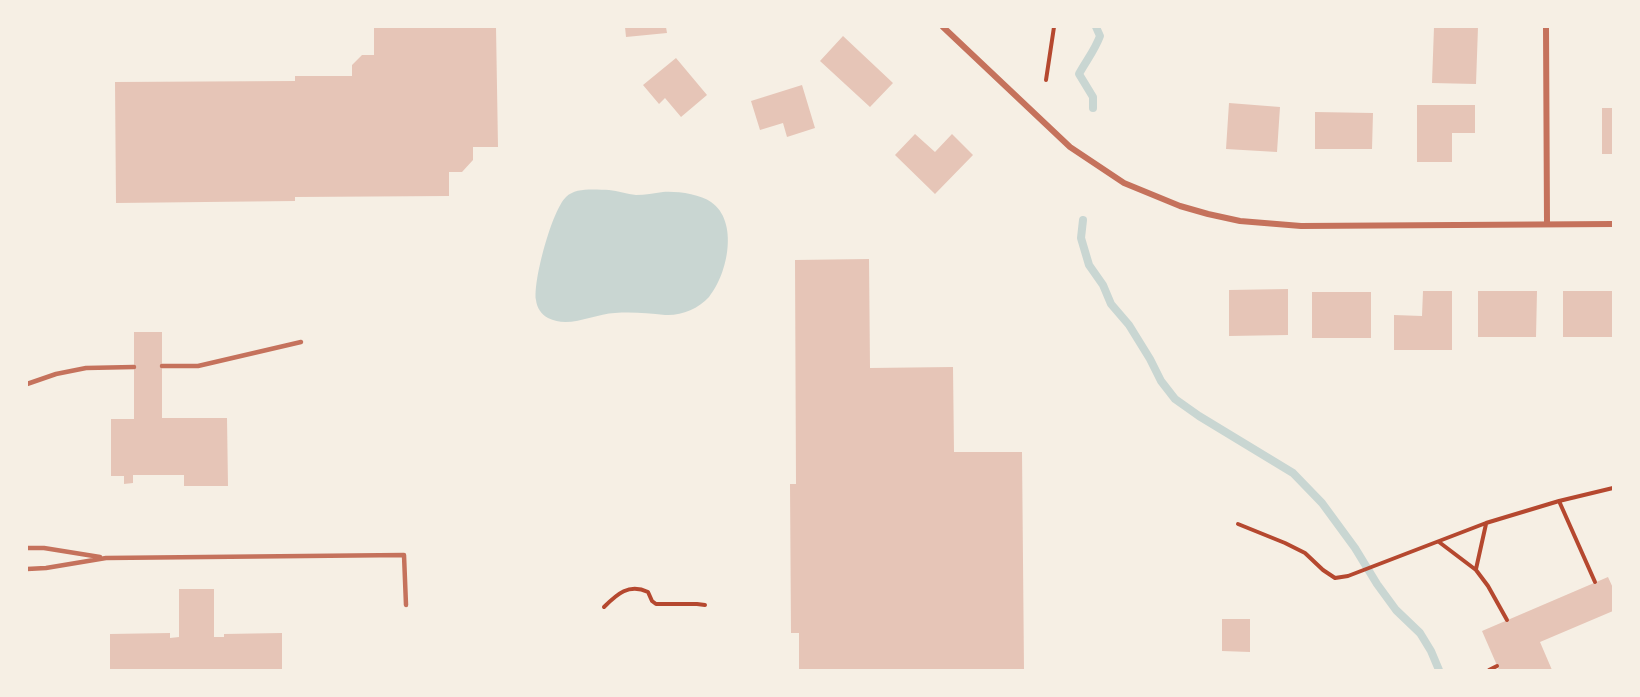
<!DOCTYPE html>
<style>
body{margin:0}
#map{position:relative;width:1640px;height:697px;overflow:hidden;background:#f6efe4;font-family:"Nunito Sans",sans-serif}
canvas{display:block}
.frame{position:absolute;inset:0;border:28px solid #f6efe4;pointer-events:none}
</style>
<div id="map">
<canvas width="1640" height="697"></canvas>
<div class="frame"></div>
</div>
<script>
const ctx = document.querySelector('canvas').getContext('2d');
ctx.lineJoin = 'round';
function paint(path, color) {
  ctx.fillStyle = color;
  ctx.fill(path, 'evenodd');
}
function strokePath(path, color, width, dash) {
  ctx.strokeStyle = color;
  ctx.lineWidth = width;
  ctx.lineCap = dash ? 'butt' : 'round';
  ctx.setLineDash(dash || []);
  ctx.stroke(path);
}
paint(new Path2D(`
 M609,190c9,1 18,4 27,5 9,0 18,-2 27,-3 13,-1 37,2 48,10 28,19 17,72 -2,95 -11,12 -28,19 -44,18 -17,-2 -34,-3 -50,-2 -22,1 -46,16 -67,5 -7,-4 -11,-10 -12,-18 -3,-19 16,-90 30,-103 10,-10 30,-7 43,-7z`), '#c9d6d2');
strokePath(new Path2D(`
 M1093,108v-11l-14,-23c7,-13 16,-24 21,-38l-4,-9
 M1083,220l-2,18 8,27 14,20 8,19 18,21 21,34 11,22 14,18 24,17 94,57 29,30 33,45 22,36 19,26 24,23 11,18 8,19`), '#c9d6d2', 8);
paint(new Path2D(`
 M374,27h122l2,120h-25v13l-11,12h-13v24l-154,1v4l-179,2 -1,-121 180,-1v-5h57v-11l10,-10h12z
 M625,27h41l1,6 -41,4z
 M1434,27h44l-2,57 -44,-1z
 M843,36l50,47 -23,24 -50,-46z
 M676,58l31,37 -26,22 -16,-19 -6,6 -16,-19z
 M802,85l13,43 -28,9 -4,-14 -23,7 -9,-29z
 M1229,103l51,4 -3,45 -51,-3z
 M1417,105h58v28h-23v29h-35z
 M1602,108h11v46h-11z
 M1315,112l58,1 -1,36h-57z
 M915,134l20,18 17,-18 21,21 -38,39 -40,-39z
 M869,259l1,109 83,-1 1,85h68l2,218h-225v-37h-8l-1,-149h6l-1,-224z
 M1288,289v46l-59,1v-46z
 M1423,291h29v59h-58v-35l28,1z
 M1478,291h59l-1,46h-58z
 M1563,291h50v46h-50z
 M1312,292h59v46h-59z
 M134,332h28v86h65l1,68h-44v-11h-51v8l-9,1v-8h-13v-57h23z
 M1608,577l5,11v23l-73,31 12,28h-53l-17,-39z
 M179,589h35v48h10v-3l58,-1v37h-172v-36l60,-1v5l9,-1z
 M1222,619h28v33l-28,-1z`), '#e6c5b7');
strokePath(new Path2D(`
 M1046,80l8,-53
 M1559,501l36,81
 M1238,524l47,19 20,10 18,17 12,8 13,-2 138,-53 73,-22 54,-13
 M1439,542l37,28 12,16 19,34
 M1476,569l10,-45
 M604,607c13,-13 25,-24 44,-15l4,9 4,3h41l8,1
 M1489,670l8,-4`), '#b5482f', 4);
strokePath(new Path2D(`
 M162,366h36l103,-24
 M27,384l29,-10 30,-6 48,-1
 M27,548h17l56,9
 M27,569l19,-1 60,-10 298,-3 2,50`), '#c5725c', 4.5);
strokePath(new Path2D(`
 M943,27l127,120 54,36 56,23 28,8 32,7 61,5 312,-2
 M1546,27l1,197`), '#c5725c', 6);
</script>
